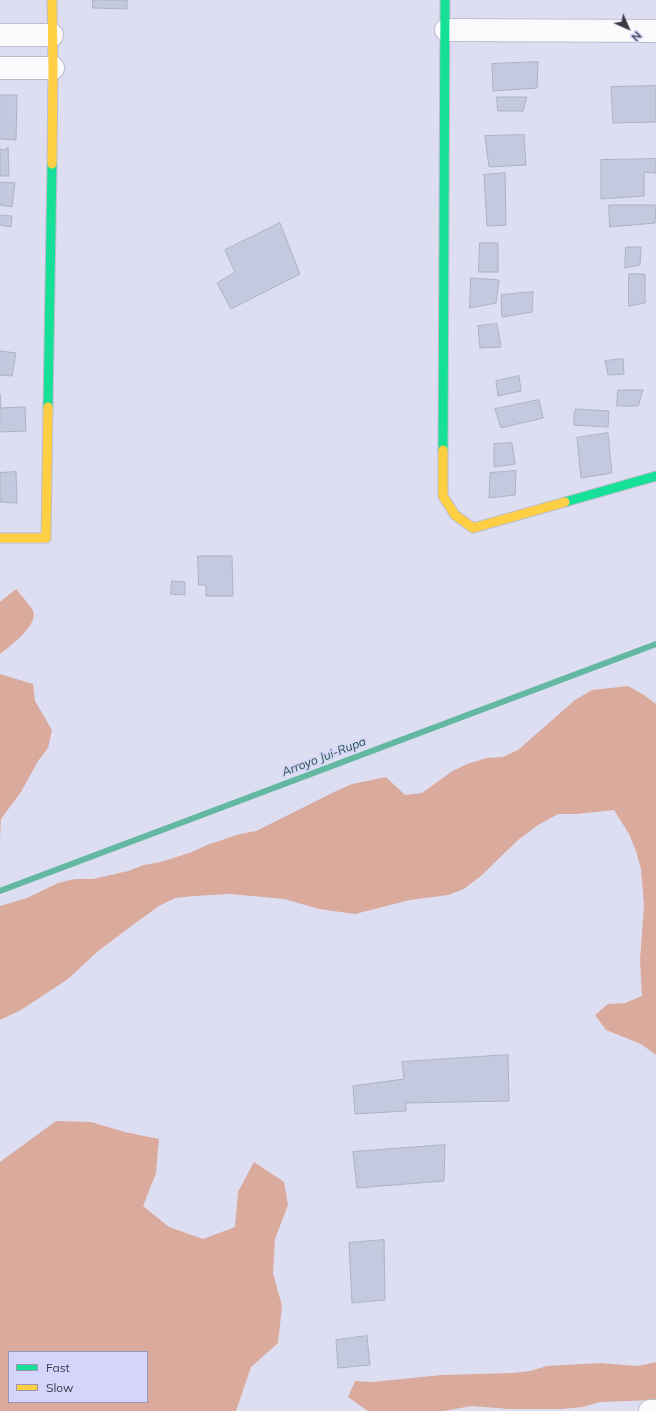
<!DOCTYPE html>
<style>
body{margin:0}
#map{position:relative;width:656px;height:1411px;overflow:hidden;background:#dedef3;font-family:Mulish,sans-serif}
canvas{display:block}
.legend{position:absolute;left:8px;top:1351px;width:140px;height:52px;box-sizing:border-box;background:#d5d5fc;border:1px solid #9797b4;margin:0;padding:5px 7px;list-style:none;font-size:12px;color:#393948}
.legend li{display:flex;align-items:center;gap:8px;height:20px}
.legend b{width:20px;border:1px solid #9797b4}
.north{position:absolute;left:608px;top:8px;width:40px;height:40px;-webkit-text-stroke:3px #d5d5fc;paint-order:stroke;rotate:135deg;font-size:11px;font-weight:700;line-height:16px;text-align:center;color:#393948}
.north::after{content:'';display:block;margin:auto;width:14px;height:18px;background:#393948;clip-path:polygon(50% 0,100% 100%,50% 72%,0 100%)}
</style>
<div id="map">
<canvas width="656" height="1411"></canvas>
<ul class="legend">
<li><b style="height:5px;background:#16e098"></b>Fast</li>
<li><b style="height:5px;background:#ffcf43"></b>Slow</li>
</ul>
<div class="north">N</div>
</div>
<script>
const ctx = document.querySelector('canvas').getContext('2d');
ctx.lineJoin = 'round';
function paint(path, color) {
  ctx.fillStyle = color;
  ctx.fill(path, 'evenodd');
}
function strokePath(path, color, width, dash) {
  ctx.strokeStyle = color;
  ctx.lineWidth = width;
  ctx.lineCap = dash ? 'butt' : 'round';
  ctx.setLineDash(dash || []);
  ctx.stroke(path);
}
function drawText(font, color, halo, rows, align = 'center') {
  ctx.font = font + ' Mulish,sans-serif';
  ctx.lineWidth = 3.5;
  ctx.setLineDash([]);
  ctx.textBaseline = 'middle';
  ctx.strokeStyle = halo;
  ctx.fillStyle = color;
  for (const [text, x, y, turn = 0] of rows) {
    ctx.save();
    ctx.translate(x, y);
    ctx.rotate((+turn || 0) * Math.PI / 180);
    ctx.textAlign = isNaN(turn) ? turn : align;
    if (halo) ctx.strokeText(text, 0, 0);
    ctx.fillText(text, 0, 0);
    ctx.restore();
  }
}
paint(new Path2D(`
 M16,589c5,6 14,16 17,22 6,14 -24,36 -33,43v-52z
 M0,674l33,10 2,17 17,29 -4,18 -10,13 -17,31 -20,27 -1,20z
 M628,686l16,9 12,9v351l-15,-11 -35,-14 -11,-15 13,-11 17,-1 17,-7 -2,-36 4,-55 -3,-36 -5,-18 -7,-17 -15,-24 -37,4h-19l-20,11 -20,15 -36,35 -18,14 -16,6 -38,5 -55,14 -36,-5 -35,-10 -54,-5 -36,2 -19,2 -16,8 -29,21 -33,25 -29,27 -47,31 -21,10v-114l27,-8 31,-15 17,-4h18l35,-8 16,-6 17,-3 31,-10 15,-7 33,-11 16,-3 78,-39 18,-8 34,-7 19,18 17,-2 29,-21 16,-8 20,-6 16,-1 15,-7 57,-50 17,-10z
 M56,1121l35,1 34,10 34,7 -3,34 -13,33 26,21 34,12 32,-12 3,-35 16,-30 30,20 4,23 -13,34 -2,34 9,33 -4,37 -27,24 -15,44h-236v-249zM9,1352h138v50h-138z
 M656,1362v38h-1l-55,2 -17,5 -21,2h-53l-38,-3 -27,5h-76l-20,-14 7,-16 17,1 70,-7 70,-2 18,-2 17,-5 18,-1 35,-2 38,3z`), '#daaa9c');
strokePath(new Path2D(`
 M0,891l656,-247`), '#62b8a1', 6);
const building = new Path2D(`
 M93,0h34v9l-34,-1z
 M538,62l-1,26 -44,3 -1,-27z
 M656,86v36l-43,1 -2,-36z
 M0,95h17l-1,45 -16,-1z
 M497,97h30l-4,14h-25z
 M524,135l2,30 -37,2 -4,-31z
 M8,147l1,29h-9v-27l5,1z
 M656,159v14l-12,-1v24l-43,3v-39z
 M505,173l1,52 -19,1 -3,-51z
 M0,182l15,1 -3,24 -12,-2z
 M609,205h47l-1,18 -45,4z
 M0,215l12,1 -1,11 -11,-2z
 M280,223l20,51 -69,35 -14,-26 18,-11 -10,-22z
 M480,243h18v29h-19z
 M626,247h15l-1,18 -15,3z
 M629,274h16v29l-16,3z
 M471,278l28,2 -3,23 -26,5z
 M533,292l-1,20 -30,5 -1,-22z
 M497,324l4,23 -21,1 -2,-22z
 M0,351l16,2 -4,23 -12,-1z
 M623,359l1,15 -16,1 -3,-14z
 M519,376l2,15 -23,5 -2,-15z
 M618,390h25l-5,16h-21z
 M0,395l1,13 24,-1 1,24 -26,1z
 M539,400l4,18 -42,10 -6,-19z
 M576,409l33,2 -1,16 -34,-2v-11z
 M608,433l4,40 -31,5 -4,-40z
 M512,443l3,21 -21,3v-23z
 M516,471l-1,24 -26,3 1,-25z
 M16,472l1,31 -17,-1v-29z
 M198,556h34l1,40h-27v-11h-7z
 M172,581l13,1v13l-14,-1z
 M508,1055l1,46 -103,2v8l-51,3 -2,-28 51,-7 -2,-17z
 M445,1145l-1,36 -87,7 -4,-36z
 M384,1240l1,60 -33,3 -3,-60z
 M367,1336l3,29 -32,3 -2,-28z`);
paint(building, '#c3c9de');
strokePath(building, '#aeb1c1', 1);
const street = new Path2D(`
 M446,30l210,1
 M0,35h52
 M0,68h53
 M650,1411h6`);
const fast = new Path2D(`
 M48,407l4,-243
 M443,450l2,-450
 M565,502l91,-26`);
const slow = new Path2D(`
 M52,164l1,-96 -1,-68
 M443,450v46l12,19 18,13 92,-26
 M0,538h46l2,-131`);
strokePath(street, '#bcbccd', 24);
strokePath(fast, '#bcbccd', 11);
strokePath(slow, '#bcbccd', 11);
strokePath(street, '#fafafd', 22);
strokePath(fast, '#16e098', 9);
strokePath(slow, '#ffcf43', 9);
drawText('italic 12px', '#295846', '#d5d5fc', [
 ["Arroyo Jui-Rupa",324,757,-21]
]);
</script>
